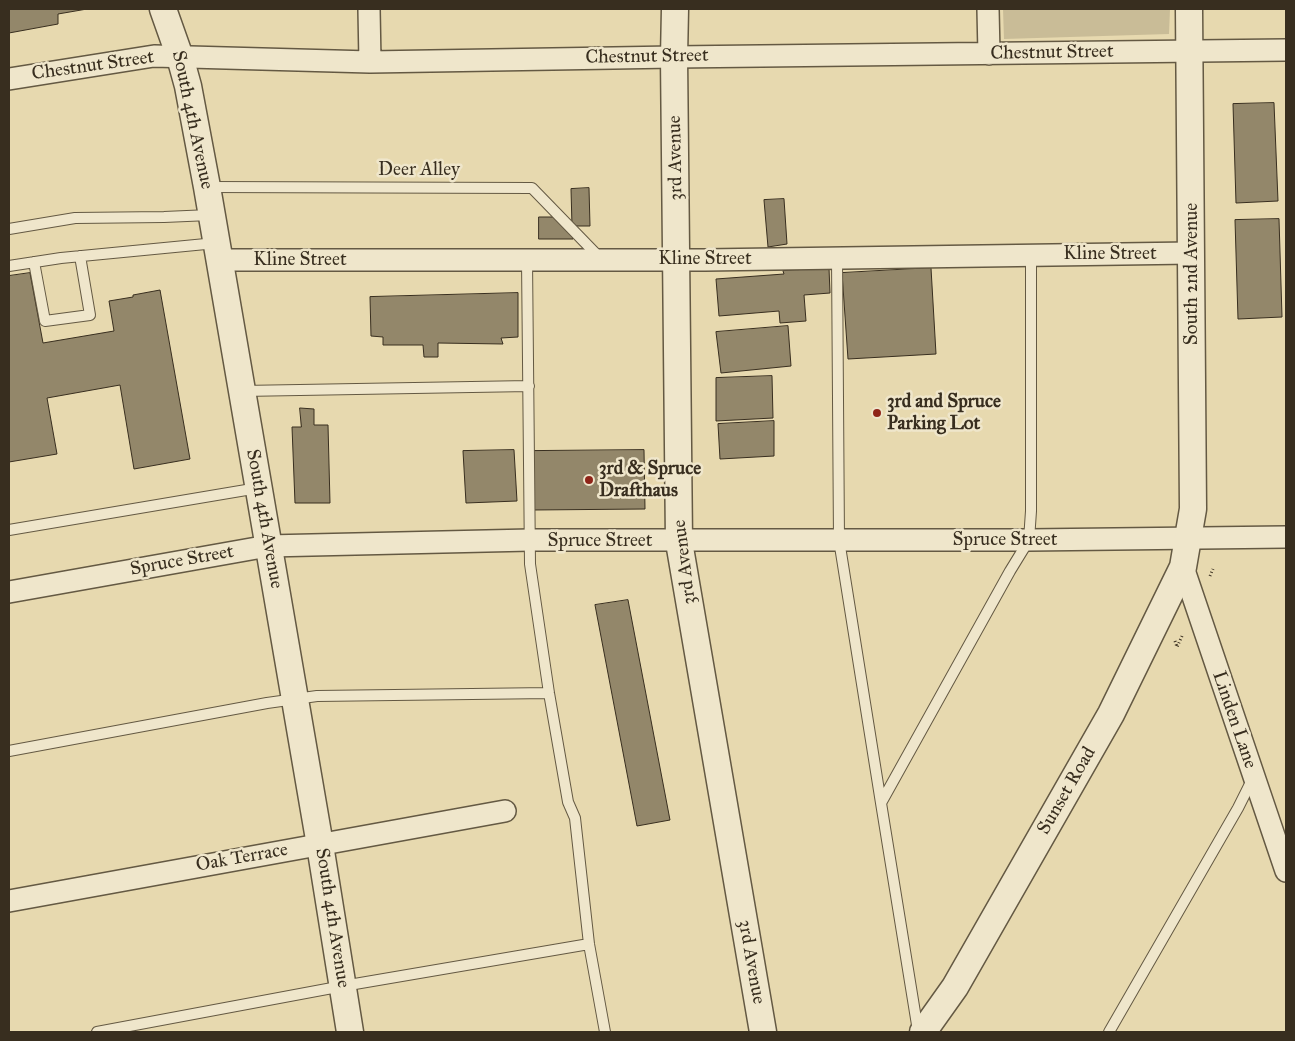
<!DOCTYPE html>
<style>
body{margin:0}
#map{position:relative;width:1295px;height:1041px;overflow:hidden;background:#e7d9af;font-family:"IM FELL Great Primer",serif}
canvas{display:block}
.frame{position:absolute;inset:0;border:10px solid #382e1f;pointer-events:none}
</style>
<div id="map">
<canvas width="1295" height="1041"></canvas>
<div class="frame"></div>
</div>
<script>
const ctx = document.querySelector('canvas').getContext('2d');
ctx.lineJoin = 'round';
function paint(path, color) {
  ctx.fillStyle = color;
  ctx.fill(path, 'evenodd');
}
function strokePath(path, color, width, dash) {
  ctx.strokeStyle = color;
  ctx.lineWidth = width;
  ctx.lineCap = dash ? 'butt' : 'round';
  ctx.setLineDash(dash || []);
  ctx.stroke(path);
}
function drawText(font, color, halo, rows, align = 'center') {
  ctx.font = font + ' "IM FELL Great Primer",serif';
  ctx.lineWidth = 5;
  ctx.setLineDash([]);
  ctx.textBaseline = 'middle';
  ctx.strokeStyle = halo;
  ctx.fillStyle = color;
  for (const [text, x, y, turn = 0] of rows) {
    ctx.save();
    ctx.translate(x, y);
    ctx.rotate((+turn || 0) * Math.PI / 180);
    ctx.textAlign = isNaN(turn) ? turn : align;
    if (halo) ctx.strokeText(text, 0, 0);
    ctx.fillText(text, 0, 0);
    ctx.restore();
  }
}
paint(new Path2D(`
 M1003,9h167l-1,25 -165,5z`), '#c9bc97');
const building = new Path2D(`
 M9,9h78l-29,5v10l-49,9z
 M1274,103l4,98 -42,2 -3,-99z
 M589,188l1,38h-18l-1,-37z
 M784,199l3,45 -19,3 -4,-47z
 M539,217h18l16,16v6h-34z
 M1279,219l3,98 -44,2 -3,-99z
 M829,268l1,25 -26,2 2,26 -26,2 -1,-12 -60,5 -3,-37 68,-5 -1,-3z
 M931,268l5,86 -88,5 -6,-86z
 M30,273l13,70 71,-12 -5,-30 24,-4v-2l27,-5 30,169 -56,10 -14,-84 -73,13 10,56 -48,8v-186z
 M518,293v44l-17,1 2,6 -65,-1v14h-14l-1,-12h-40v-8l-12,-1 -1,-39z
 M788,326l3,40 -70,7 -5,-41z
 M772,376l1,42 -57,3v-43z
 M300,408l14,1v16h14l2,78h-35l-3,-76h9z
 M774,421v35l-54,3 -2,-35z
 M514,450l3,51 -51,2 -3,-52z
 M644,450l1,59 -112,1v-59z
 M628,600l42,220 -33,6 -42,-221z`);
paint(building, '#93876a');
strokePath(building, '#382e1f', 1);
const service = new Path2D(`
 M208,187l324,1 69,71
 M9,229l66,-11 89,-1 46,-2
 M837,258l2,282 42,263
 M527,260l3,304 19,129 19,109 7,16 14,126 16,88
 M34,262l11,59 45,-6 -10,-59
 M9,266l52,-8 155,-15
 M242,391l287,-5
 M9,530l249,-42
 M9,751l258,-48 50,-7 232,-3
 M918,1031l-37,-228 129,-232 19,-31 2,-29v-257
 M97,1032l246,-46 246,-42
 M1109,1032l129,-224 15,-30`);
const minor = new Path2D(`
 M369,9l1,53
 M988,9l1,45
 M9,79l145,-23 216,6 304,-5 612,-7
 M219,260h486l486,-7
 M1183,567l103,304
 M9,592l259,-46 262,-6h499l257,-3
 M9,901l496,-90`);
const tertiary = new Path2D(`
 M163,9l17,48 8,29 19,101 113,658 30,187
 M675,9l-1,48 5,485 84,490
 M923,1032l32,-45 156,-273 72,-147 10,-58 -4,-500`);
strokePath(service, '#645943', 12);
strokePath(minor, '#645943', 24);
strokePath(tertiary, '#645943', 29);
strokePath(new Path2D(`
 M1210,576l3,-7
 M1175,641l2,6 5,-11`), '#382e1f', 3, [1, 2.5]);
strokePath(service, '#efe6cb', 10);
strokePath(minor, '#efe6cb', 21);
strokePath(tertiary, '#efe6cb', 26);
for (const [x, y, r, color] of [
 [877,413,5,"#8f2418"],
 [589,480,5,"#8f2418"]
]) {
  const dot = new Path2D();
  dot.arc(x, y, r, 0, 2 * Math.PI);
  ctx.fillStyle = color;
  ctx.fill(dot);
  strokePath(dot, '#efe6cb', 2);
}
drawText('19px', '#382e1f', '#efe6cb', [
 ["Chestnut Street",1052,53,-1],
 ["Chestnut Street",647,57,-1],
 ["Chestnut Street",93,66,-8],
 ["South 4th Avenue",192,120,78],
 ["3rd Avenue",676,158,-91],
 ["Deer Alley",419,170],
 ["Kline Street",1110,254],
 ["Kline Street",705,259],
 ["Kline Street",300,260],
 ["South 2nd Avenue",1192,274,-90],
 ["South 4th Avenue",264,519,80],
 ["Spruce Street",1005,540],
 ["Spruce Street",600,541],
 ["Spruce Street",182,561,-10],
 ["3rd Avenue",685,562,-97],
 ["Linden Lane",1234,720,71],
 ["Sunset Road",1067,791,-60],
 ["Oak Terrace",242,858,-10],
 ["South 4th Avenue",332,918,81],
 ["3rd Avenue",751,962,80]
]);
drawText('bold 19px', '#382e1f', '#efe6cb', [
 ["3rd and Spruce",887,402],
 ["Parking Lot",887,424],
 ["3rd & Spruce",599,469],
 ["Drafthaus",599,491]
], 'left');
</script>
